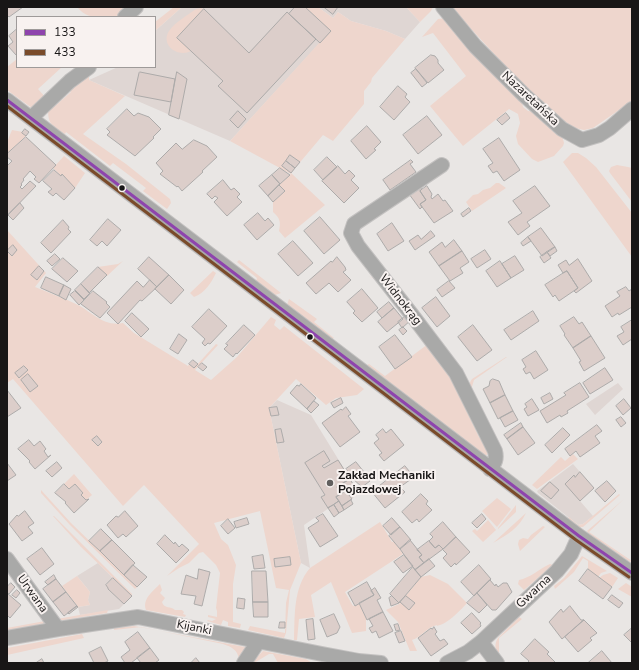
<!DOCTYPE html>
<meta charset="utf-8">
<style>
body{margin:0}
#map{position:relative;width:639px;height:670px;overflow:hidden;background:#e9e6e4;font-family:"Nunito Sans",sans-serif}
canvas{display:block}
.frame{position:absolute;inset:0;border:8px solid #181616;pointer-events:none}
.legend{position:absolute;left:16px;top:16px;width:140px;height:52px;box-sizing:border-box;background:#f8f2f0;border:1px solid #9e9a99;margin:0;padding:5px 7px;list-style:none;font-size:12px;color:#181616}
.legend li{display:flex;align-items:center;gap:8px;height:20px}
.legend b{width:20px;border:1px solid #9e9a99}
</style>
<div id="map">
<canvas width="639" height="670"></canvas>
<div class="frame"></div>
<ul class="legend">
<li><b style="height:5px;background:#8e44ad"></b>133</li>
<li><b style="height:5px;background:#7a4b2a"></b>433</li>
</ul>
</div>
<script>
const ctx = document.querySelector('canvas').getContext('2d');
ctx.lineJoin = 'round';
function paint(path, color) {
  ctx.fillStyle = color;
  ctx.fill(path, 'evenodd');
}
function strokePath(path, color, width, dash) {
  ctx.strokeStyle = color;
  ctx.lineWidth = width;
  ctx.lineCap = dash ? 'butt' : 'round';
  ctx.setLineDash(dash || []);
  ctx.stroke(path);
}
function drawText(font, color, halo, rows, align = 'center') {
  ctx.font = font + ' "Nunito Sans",sans-serif';
  ctx.lineWidth = 4;
  ctx.setLineDash([]);
  ctx.textBaseline = 'middle';
  ctx.strokeStyle = halo;
  ctx.fillStyle = color;
  for (const [text, x, y, turn = 0] of rows) {
    ctx.save();
    ctx.translate(x, y);
    ctx.rotate((+turn || 0) * Math.PI / 180);
    ctx.textAlign = isNaN(turn) ? turn : align;
    if (halo) ctx.strokeText(text, 0, 0);
    ctx.fillText(text, 0, 0);
    ctx.restore();
  }
}
paint(new Path2D(`
 M182,7h123l26,24 -101,110 -141,-61 29,-13h37v-36z
 M318,7h88l14,15 -15,17 -19,-8 -35,-10 -13,-9 -5,6z
 M618,383l5,6 -28,26 -9,-11z
 M277,400l34,15 48,78 -17,13 -4,-4 -34,23 6,43 -9,-5 -32,-155z
 M573,464l21,24 -14,13 13,15 -10,8 -5,1 -40,-32 -1,-2z
 M98,563l15,15 -7,7 2,3v1l16,15 -5,5 -39,6 -2,-8 12,-2 -2,-5 2,-8 -13,-16z`), '#dfd6d3');
paint(new Path2D(`
 M77,7h52l-11,10c-17,0 -29,4 -41,-10z
 M174,7h8l-27,24v-9z
 M305,7h13l15,11 5,-6 13,9 35,10 19,8 -33,39 -1,4 -7,9v13l-31,37 -10,-6 -32,38 34,32 -40,33 -6,-7c2,-9 1,-13 -6,-19v-10l12,-11 -6,-6 12,-11 -61,-33 100,-110z
 M406,7h27l-2,4 -11,11z
 M451,7h181v94l-39,27 -9,2 -9,-2 -10,-4 -33,-29z
 M201,8l3,1 -27,29 14,13c-13,7 -31,-6 -22,-20 6,-9 19,-16 27,-22z
 M446,18l75,79 2,10 5,4 9,1 25,24 2,7 -1,3 -9,10 -16,6 -6,-3 -14,-15 -2,-8 4,-13 -2,-9 -9,-5 -46,37 -33,-40 36,-30 -33,-43 -11,4 16,-18z
 M17,59v8h45l-24,22 8,9 -14,10 -25,-18v-23z
 M87,76l2,1v3l36,16 -42,38 43,30 44,35 1,4 -4,6 -24,-18 3,-3 -33,-25 -3,3 -44,-34 -1,2c-13,-9 -17,-9 -17,-25l5,-4 2,1 16,-14 -3,-2z
 M12,130l11,2 3,4 -19,18v-12z
 M572,153h6l8,5 10,9 36,46v44l-69,-95z
 M64,156l21,17 -10,15 -8,-7 1,-1 -6,-5 -1,1 -8,-8z
 M617,165l11,2 4,1v34l-22,-29 -1,-2 2,-4z
 M496,183h3l7,5 -34,23 -6,-9 7,-7 5,-1 5,-4 7,-2z
 M7,230l39,43 -11,14c14,6 29,11 43,18 15,8 26,22 45,18l11,10 54,33 1,-2 5,4 22,-24 2,1 -23,25 16,10 26,-23 34,-40 5,3 -2,5 6,5 4,-4 80,63 -7,6 -21,3 -10,7 -30,-26 -27,29 32,155 -11,27 -4,43 -2,5 -36,-8 2,-4 35,7 1,-30 3,-13 -13,-2 -16,-77 -46,12 7,16 7,6 8,20 -3,19v38l8,2 -1,4 -12,-2v-4l-5,-2 -2,5 -14,-4 1,-1 4,1 4,-2 -8,-2v-2l9,2v-6l-1,-3 4,-35 -4,-8 -13,-13 -4,1 -10,10 -10,5 -12,8 32,-32 -55,-59 -21,21 -110,-127 -6,4z
 M239,260l42,33 -6,2 -19,-14 1,-3 -20,-16z
 M123,261l-16,15 -9,-9 20,-3z
 M213,271l3,2c-5,10 -11,20 -22,24l-4,-4z
 M368,276l13,5 62,81 23,44v4l13,27 7,8 3,6 -2,4h-3l-117,-90 2,-1 16,12 43,-32 -47,-62z
 M289,299l28,20 -3,3 20,16 -2,1 -45,-34z
 M506,357h1l-33,23 -3,10 -2,-6 3,-5z
 M573,454l5,5 -41,30 -5,-4 29,-28 4,4z
 M74,474l18,21 -6,5 -5,-5 2,-2 -8,-9 -6,5 -5,-5z
 M41,490l30,33 66,64 -2,2 -65,-64 -29,-32z
 M619,494l1,1 -37,32h-5l-11,-8 2,-2 9,8 5,-1z
 M497,498l14,11 -14,18 -15,-16z
 M624,499l-35,33 43,29 -2,1 -41,-27 -2,-4z
 M516,505v7l-18,17v-1z
 M526,513c-7,15 -19,22 -33,30z
 M53,516h1l78,78v2l-51,-49z
 M488,520l8,10 -13,12 -11,-11 3,-2 2,2z
 M380,522l12,20 2,-1 9,13 -58,38 8,14 6,-3 7,15v13l-14,2 -21,-51 -20,13 4,22 -16,2 -2,21h-3c1,-25 -1,-52 16,-72z
 M543,526l2,1 -25,24 -2,-7 1,-4 4,-2 5,1 3,-4z
 M582,556l25,15 -6,2 -3,4 -10,-8v-8l-5,-3 -9,14 -19,17 -1,-3 10,-8z
 M550,564l3,1 -29,25 -6,-6 1,-4c11,-2 20,-11 31,-16z
 M610,573l8,5 -6,9 -13,-9 4,-3z
 M430,575l18,9 19,19c-5,6 -19,20 -27,22 -5,2 -1,-1 -6,1 -8,3 -13,11 -22,14l5,11h-7l-12,-29 -12,-12 13,-6 22,-27z
 M77,576l13,16 -2,8 2,5 -12,2 -16,-21z
 M626,583l6,4v10l-14,-8z
 M160,584l2,6 -2,3 5,5 -3,4c2,7 9,4 13,8h7l2,2 -1,2 3,1 -1,2 -39,-7c-4,-11 7,-19 14,-26z
 M108,610l-1,3 -49,8 -1,-2z
 M519,617l3,2 -23,19v17c-4,-5 -5,-11 -1,-17z
 M45,621l2,2 -40,8v-3z
 M134,626l111,21 -1,9 -5,7h-2l2,-3c-1,-10 -7,-13 -16,-16l-82,-17 -27,3v-2z
 M82,634l2,4 -77,17v-7z
 M263,651l43,8 6,4h-34l-5,-9h-4l-15,9h-3z`), '#eed6cd');
const building = new Path2D(`
 M7,7h16l-14,10 -2,-2z
 M295,7h10l26,24 -11,12 -31,-29z
 M324,7h14l-5,7z
 M204,9l45,44 38,-41 29,27 -69,74 -29,-27 5,-5 -46,-43z
 M17,29v25l-1,1 -8,-9 5,-4 -4,-6z
 M431,55l4,1 3,4v3l6,7 -16,13 -13,-15z
 M416,69l11,14 -5,4 -11,-14z
 M140,72l35,7 -4,23 -37,-7 5,-22z
 M177,72l10,7 -8,40 -10,-4z
 M398,86l9,8 -2,3 5,5 -16,18 -14,-13z
 M127,109l7,7 4,-3 11,4 12,12 -8,8 1,1 -19,18 -28,-21 3,-3 -3,-3z
 M238,111l8,8 -8,9 -8,-8z
 M506,113l4,5 -8,7 -5,-5z
 M427,116l15,19 -24,19 -15,-19z
 M367,126l14,16 -7,7 2,1 -10,9 -15,-18z
 M25,129l4,3 -3,4 -4,-3z
 M26,137l30,28 -17,18 -5,-4 2,-2 -6,-6 -7,8 1,1 -3,4 1,1 -2,2 2,2 8,-8 6,5 -29,30v-50l5,-5 -5,-4v-3z
 M499,138l21,32 -16,11 -7,-10 -4,2 -5,-7 5,-3 -10,-14z
 M194,140l13,6 10,11 -15,14 1,1 -21,19 -4,-5 -1,1 -17,-13 3,-3 -7,-8 20,-20 6,6z
 M290,155l10,7 -5,6 -9,-7z
 M327,157l10,10 -14,13 -9,-10z
 M411,160l2,2 -3,2 6,8 -26,18 -7,-10z
 M286,161l9,7 -4,5 -9,-7z
 M338,166l7,8 4,-4 6,6 -4,4 8,8 -15,15 -22,-22z
 M280,168l10,7 -10,9 -8,-9z
 M54,170l7,6 1,-2 13,14 -11,12 -8,-7 -3,3 -5,-4 4,-3 -9,-8z
 M272,175l8,9 -12,12 -9,-10z
 M223,180l8,10 3,-2 6,6 -3,3 5,5 -15,14 -13,-14 4,-4 -3,-2 -3,3 -5,-5z
 M279,185l6,6 -12,11 -5,-6z
 M420,186l2,3 -2,2 6,9 -6,4 2,3 -2,2 -11,-15z
 M427,186l5,8 -1,3 1,2 6,-5 5,7 2,-1 8,11 -19,12 -14,-19 6,-4 -6,-9z
 M535,186l15,20 -23,16 3,4 -12,9 -10,-13 14,-9 -9,-12z
 M20,203l4,5 -11,12 -5,-5z
 M469,208l2,3 -8,6 -2,-3z
 M258,213l7,8 3,-3 6,7 -17,15 -13,-15z
 M320,217l20,23 -16,14 -20,-23z
 M108,219l13,11 -14,16 -5,-5 -5,5 -7,-6z
 M63,220l6,7 -1,2 3,3 -20,21 -10,-10z
 M392,223l12,18 -16,10 -11,-17z
 M541,228l14,19 -13,9 -14,-19z
 M431,231l4,5 -20,14 -6,-9 9,-6 3,4z
 M528,237l3,4 -8,5 -2,-3z
 M454,240l8,11 -23,15 -10,-14 13,-10 3,5z
 M293,241l20,22 -15,13 -20,-22z
 M13,245l4,5 -5,6 -5,-5z
 M555,247l2,4 -7,5 -3,-4z
 M485,250l6,9 -14,9 -6,-9z
 M462,251l7,11 -9,6 3,5 -13,8 -11,-15z
 M547,252l4,6 -7,5 -4,-6z
 M55,254l5,5 -8,7 -5,-5z
 M515,256l9,14 -13,8 -9,-14z
 M149,257l20,18 -12,12 -19,-18z
 M337,257l8,10 1,3 -3,2 8,8 -13,12 -9,-9 -13,11 -10,-11 25,-22 1,1z
 M63,258l15,13 -11,11 -15,-13z
 M578,259l14,22 -16,12 -2,-2 4,-3 -11,-17 -4,2 -5,-8 8,-5 3,5z
 M500,261l11,17 -14,9 -11,-16z
 M39,266l5,5 -7,9 -6,-5z
 M98,267l9,8 -18,18 -8,-9z
 M567,271l11,17 -19,13 -4,-6 -2,2 -8,-12z
 M169,275l15,15 -13,14 -16,-15z
 M46,277l18,8 -5,11 -18,-8z
 M150,280l7,7 -15,14 -2,-1 -22,24 -11,-11 30,-32 6,6z
 M449,281l6,7 -13,9 -5,-7z
 M81,284l9,9 -6,6 -9,-9z
 M64,285l7,4 -5,11 -7,-4z
 M626,287l3,4 3,-2v18l-13,8 -1,-2 -6,4 -7,-11 15,-10 -3,-4z
 M362,289l16,19 -16,14 -9,-9 2,-2 -8,-9z
 M75,291l9,9 -5,5 -9,-10z
 M93,291l14,11 -1,1 4,4 -10,11 -19,-14z
 M436,297l14,19 -13,11 -15,-19z
 M389,302l5,6 -12,10 -5,-6z
 M394,308l9,11 -16,13 -9,-10z
 M209,309l18,17 -17,18 -2,-1 -3,3 -3,-3 3,-4 -13,-12z
 M533,311l6,10 -28,19 -7,-10z
 M132,313l17,16 -8,8 -16,-16z
 M407,315l4,5 -9,8 -4,-6z
 M574,317l5,7 3,-2 9,14 -18,12 -9,-13 1,-1 -5,-8z
 M632,320v19l-9,6 -6,-9 7,-4 -3,-5z
 M244,325l11,10 -18,19 -1,-1 -3,4 -9,-8 4,-4 -2,-1z
 M473,325l19,25 -15,11 -19,-24z
 M403,327l4,4 -4,4 -4,-5z
 M179,334l8,6 -9,14 -8,-5z
 M395,335l17,22 -17,12 -16,-22z
 M591,336l14,22 -21,13 -5,-9 2,-1 -8,-13z
 M536,351l12,19 -14,9 -4,-7 -4,2 -3,-5 3,-2 -4,-7z
 M193,360l5,4 -4,4 -5,-4z
 M202,363l5,4 -4,4 -5,-4z
 M24,366l4,4 -9,8 -4,-5z
 M605,368l8,12 -23,14 -7,-11z
 M28,374l10,12 -8,6 -9,-12z
 M493,379l6,2 6,14 -15,8 -7,-14 6,-3 1,-5z
 M580,383l9,14 -22,14 1,2 -7,4 -1,-2 -13,8 -7,-12 26,-16 -2,-2z
 M301,384l15,14 -9,11 -17,-16 7,-8 2,1z
 M7,390l14,18 -14,9z
 M550,393l3,6 -9,5 -3,-6z
 M505,395l8,16 -15,8 -8,-16z
 M341,398l2,5 -9,5 -3,-5z
 M532,399l7,11 -11,6 -4,-7 3,-2 -2,-3z
 M624,399l7,9 -8,7 -7,-9z
 M314,401l5,4 -8,8 -4,-4z
 M277,407l2,8 -8,1 -2,-8z
 M346,407l5,7 -3,2 12,16 -20,15 -18,-24 19,-14 1,1z
 M513,411l5,9 -13,7 -5,-9z
 M621,417l5,6 -5,4 -5,-7z
 M521,423l2,4 -16,12 -3,-4z
 M597,425l5,6 -7,5 5,7 -20,14 -4,-6 -6,5 -5,-7z
 M523,427l12,16 -17,12 -11,-16z
 M563,428l7,7 -18,18 -7,-8z
 M281,429l3,13 -7,1 -2,-13z
 M383,429l3,4 5,-4 13,16 -20,16 -5,-6 3,-2 -8,-10 5,-4 -3,-4z
 M97,436l5,6 -4,4 -6,-6z
 M29,440l5,6 6,-5 6,8 -2,2 4,6 3,-2 -16,14 -6,-7 1,-1 -12,-12z
 M324,451l6,10 -8,5 2,2 14,-8 12,19 -13,8 4,7 -5,3 3,4 -11,7 -7,-11 4,-2 -20,-32z
 M57,462l5,6 -10,9 -6,-6z
 M356,462l8,10 -11,7 -7,-10z
 M7,463l9,12 -9,6z
 M405,466l9,11 -14,10 5,5 -20,16 -13,-16z
 M363,472l7,9 -8,6 -9,-8z
 M580,472l14,16 -14,13 -15,-17 9,-9 1,2z
 M350,479l4,7 -13,8 -4,-7z
 M607,481l9,10 -11,11 -10,-11z
 M550,482l9,8 -8,9 -10,-8z
 M64,484l5,5 6,-5 8,9 -2,2 5,5 3,-1 -15,14 -9,-10 1,-1 -11,-9z
 M346,491l6,8 -10,7 -6,-9z
 M421,494l7,7 -2,3 6,6 -13,12 -2,-3 -5,4 -10,-11z
 M351,500l2,4 -9,6 -2,-4z
 M339,501l5,9 -5,3 -5,-8z
 M334,505l5,8 -5,4 -6,-9z
 M25,511l9,12 -6,4 5,6 -11,8 -13,-17 8,-9 1,1z
 M125,511l13,15 -12,11 -3,-3 -5,4 -11,-13 9,-9 2,1z
 M323,514l15,22 -18,11 -12,-19 11,-7 -3,-3z
 M482,514l4,5 -9,9 -5,-5z
 M247,518l2,6 -13,4 -2,-6z
 M392,518l8,9 -9,8 -8,-9z
 M228,519l7,9 -7,6 -7,-8z
 M443,522l13,15 -13,12 -4,-4 -4,3 -6,-7 4,-4 -3,-3z
 M400,527l11,13 -11,9 -11,-13z
 M101,529l11,11 -12,11 -11,-10z
 M165,535l9,9 1,-2 4,5 3,-3 7,6 -13,13 -19,-19z
 M456,537l14,15 -14,13 -1,-2 -4,4 -8,-9 4,-4 -4,-4z
 M112,540l23,23 -11,12 -24,-24z
 M410,540l12,15 -3,2 5,6 -9,7 -15,-21z
 M429,541l6,7 4,-3 4,4 -19,14 -5,-6 3,-2 -5,-5z
 M42,548l12,16 -14,11 -13,-16z
 M263,555l2,13 -11,1 -2,-12z
 M404,555l9,11 -10,7 -9,-11z
 M290,557l1,8 -16,2 -1,-8z
 M429,559l6,7 -14,11 -6,-7z
 M133,565l14,12 -10,10 -13,-12z
 M479,565l12,14 -17,17 -13,-14z
 M413,567l8,10 -22,26 -9,-9z
 M199,569l11,3 -8,34 -8,-2 2,-8 -15,-2 5,-19 11,4z
 M588,569l24,18 -9,12 -24,-18z
 M252,571h14l2,31h-15z
 M54,575l2,4 -8,6 -3,-3z
 M113,578l19,18 -8,8 -16,-15v-1l-2,-3z
 M56,579l10,13 -13,10 -10,-13z
 M490,580l5,6 1,-2 2,3 5,-4h4l5,9 -16,18h-4l-15,-17z
 M367,582l7,13 -19,11 -7,-13z
 M11,583l4,4 -6,7 -2,-1v-6z
 M375,588l6,10 -4,2 6,12 -16,8 -8,-17 15,-8 -3,-4z
 M17,590l3,3 -4,5 -4,-3z
 M66,592l11,14 -13,10 -11,-14z
 M7,593l14,12 -11,13 -3,-3z
 M477,593l10,12 -8,8 -12,-10z
 M612,595l11,8 -4,5 -11,-8z
 M392,596l7,7 -8,3 -2,-8z
 M406,596l9,7 -6,7 -9,-8z
 M238,598l7,1 -1,10 -7,-1z
 M253,602h15v15h-14z
 M77,606l1,1 -9,7 -1,-1z
 M570,606l11,14h3l-22,19 -13,-17 12,-13 2,3z
 M383,612l10,19 -14,7 -3,-7 -4,2 -3,-5 4,-2 -4,-7z
 M472,613l9,10 -1,1 1,2 -9,8 -11,-11z
 M334,614l6,13 -3,6 -10,4 -7,-17z
 M313,619l2,20 -7,1 -2,-20z
 M584,620l13,13 -7,5 2,2 -14,12 -13,-15z
 M280,622h5v6h-6z
 M398,624l2,6 -4,1 -2,-6z
 M434,627l3,5 -2,2 5,7 4,-2 4,5 -17,12 -13,-18 13,-10 1,1z
 M632,628v15l-8,-8z
 M401,631l4,10 -6,2 -4,-10z
 M138,632l12,16 -19,15h-6l-4,-6 9,-7 -5,-8z
 M535,639l14,13 -2,2 9,9h-29l2,-2 -8,-7z
 M101,647l7,14 -4,2h-10l-5,-10z
 M150,648l9,12 -4,3h-14l-4,-5z
 M602,651l10,12h-24z
 M196,658l4,5h-9z
 M42,659l2,4h-8z`);
paint(building, '#dcceca');
strokePath(building, '#adabaa', 1);
const minor = new Path2D(`
 M443,7l32,39 49,49 38,34 20,11 17,-5 11,-7 22,-19
 M125,17l11,-10
 M7,100l572,436 53,37
 M31,118l39,-37 19,-14
 M442,165l-88,59 -3,9 7,13 54,69 44,58 39,78c2,8 0,12 -5,18
 M7,559l51,70
 M7,638l51,-9 80,-12 184,37 37,7 22,2
 M481,642l16,21
 M244,663l14,-21
 M447,663l21,-11 13,-10 76,-71 14,-17 8,-18`);
strokePath(minor, '#c3c1c0', 16);
strokePath(minor, '#a9a9a8', 14);
strokePath(new Path2D(`
 M7,100l572,436 53,37`), '#8e44ad', 3);
strokePath(new Path2D(`
 M7,106l569,434 53,37`), '#7a4b2a', 3);
for (const [x, y, r, color] of [
 [122,188,3.5,"#181616"],
 [310,337,3.5,"#181616"],
 [330,483,4,"#615f5e"]
]) {
  const dot = new Path2D();
  dot.arc(x, y, r, 0, 2 * Math.PI);
  ctx.fillStyle = color;
  ctx.fill(dot);
  strokePath(dot, '#f8f2f0', 1.5);
}
drawText('12px', '#181616', '#f8f2f0', [
 ["Nazaretańska",530,99,43],
 ["Widnokrąg",400,300,52],
 ["Gwarna",534,592,-43],
 ["Urwana",32,594,54],
 ["Kijanki",194,628,11]
]);
drawText('bold 12px', '#181616', '#f8f2f0', [
 ["Zakład Mechaniki",338,476],
 ["Pojazdowej",338,490]
], 'left');
</script>
